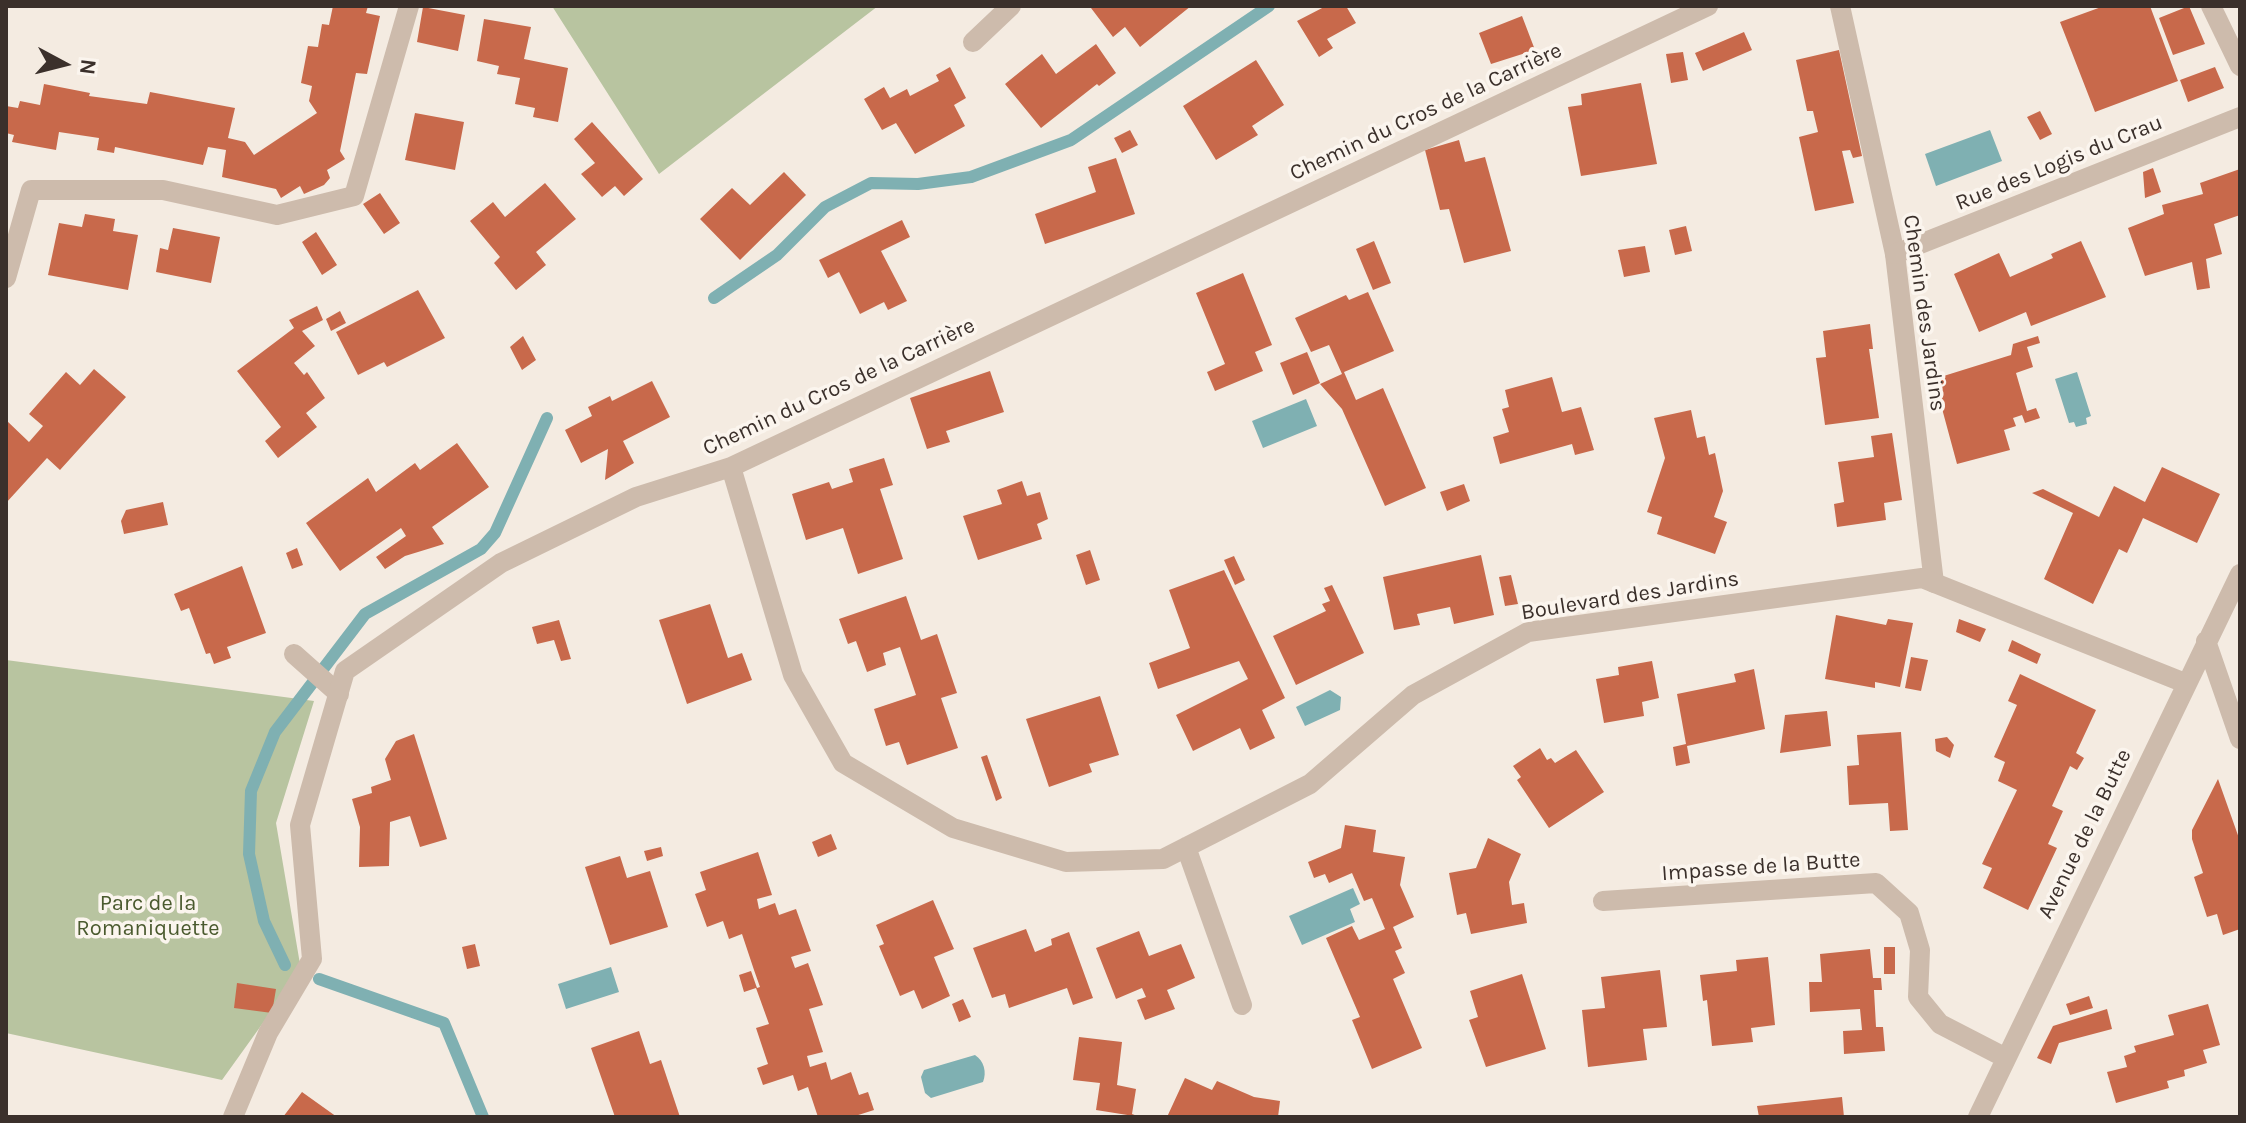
<!DOCTYPE html>
<meta charset="utf-8">
<style>
body{margin:0}
#map{position:relative;width:2246px;height:1123px;overflow:hidden;background:#f4ebe1;font-family:Karla,sans-serif}
canvas{display:block}
.frame{position:absolute;inset:0;border:8px solid #3b302b;pointer-events:none}
.north{position:absolute;left:24px;top:24px;width:80px;height:80px;-webkit-text-stroke:6px #fbf5ee;paint-order:stroke;rotate:97deg;font-size:22px;font-weight:700;line-height:32px;text-align:center;color:#3b302b}
.north::after{content:'';display:block;margin:auto;width:28px;height:36px;background:#3b302b;clip-path:polygon(50% 0,100% 100%,50% 72%,0 100%)}
</style>
<div id="map">
<canvas width="2246" height="1123"></canvas>
<div class="frame"></div>
<div class="north">N</div>
</div>
<script>
const ctx = document.querySelector('canvas').getContext('2d');
ctx.lineJoin = 'round';
function paint(path, color) {
  ctx.fillStyle = color;
  ctx.fill(path, 'evenodd');
}
function strokePath(path, color, width, dash) {
  ctx.strokeStyle = color;
  ctx.lineWidth = width;
  ctx.lineCap = dash ? 'butt' : 'round';
  ctx.setLineDash(dash || []);
  ctx.stroke(path);
}
function drawText(font, color, halo, rows, align = 'center') {
  ctx.font = font + ' Karla,sans-serif';
  ctx.lineWidth = 7;
  ctx.setLineDash([]);
  ctx.textBaseline = 'middle';
  ctx.strokeStyle = halo;
  ctx.fillStyle = color;
  for (const [text, x, y, turn = 0] of rows) {
    ctx.save();
    ctx.translate(x, y);
    ctx.rotate((+turn || 0) * Math.PI / 180);
    ctx.textAlign = isNaN(turn) ? turn : align;
    if (halo) ctx.strokeText(text, 0, 0);
    ctx.fillText(text, 0, 0);
    ctx.restore();
  }
}
paint(new Path2D(`
 M552,6h326l-219,168z
 M6,660l308,41 -38,122 25,147 -79,110 -216,-47z`), '#b8c4a0');
paint(new Path2D(`
 M1990,130l12,31 -66,25 -11,-32z
 M2077,372l14,44 -5,2 1,6 -11,3 -2,-5 -5,1 -14,-44z
 M1306,399l11,27 -54,22 -11,-27z
 M1330,690l11,7 -1,13 -35,16 -9,-19z
 M1353,888l7,16 -10,5 5,13 -53,23 -13,-29z
 M611,967l8,25 -53,17 -8,-25z
 M975,1055c9,6 12,17 8,27l-52,16 -6,-5 -4,-16 3,-7z`), '#7fb0b2');
strokePath(new Path2D(`
 M714,298l63,-43 48,-48 46,-24 47,1 53,-7 100,-37 198,-134
 M285,965l-21,-44 -15,-67 2,-63 24,-59 90,-118 116,-65 14,-16 52,-115
 M319,979l125,44 39,94`), '#7fb0b2', 12);
paint(new Path2D(`
 M333,6h35l-2,7 14,3 -13,58 -11,-1 -16,78 5,8 -18,11 3,8 -6,7 -20,9 -4,-8 -19,12 -5,-9 -54,-12 4,-27 -18,-3 -5,18 -88,-18 -1,6 -17,-3 2,-12 -40,-6 -3,18 -44,-8 2,-7 -8,-2v-27l12,2 2,-7 20,4 4,-21 46,9 -1,3 58,8 3,-12 85,16 -7,30 17,4 9,13 63,-42 -8,-12 3,-15 -11,-3 7,-37 10,1 4,-23 7,1z
 M1094,6h97l-51,41 -15,-20 -12,10 -22,-29z
 M1326,6h20l10,17 -29,16 6,9 -14,9 -22,-36z
 M2104,6h46l28,75 -83,31 -35,-90z
 M2189,6l16,38 -32,11 -14,-37z
 M423,7l42,8 -7,36 -41,-9z
 M1522,16l13,34 -44,14 -12,-31z
 M484,19l47,8 -7,32 44,9 -10,54 -25,-5 2,-9 -20,-4 5,-26 -23,-4 2,-8 -22,-5z
 M1744,32l8,18 -49,21 -8,-18z
 M1096,44l20,29 -17,13 -2,-2 -56,44 -36,-44 37,-30 14,20z
 M1839,50l23,106 -9,2 -3,-8 -8,1 12,52 -39,8 -16,-74 19,-5 -5,-21h-6l-11,-51z
 M1683,52l5,28 -17,3 -5,-29z
 M1256,60l28,45 -32,21 6,9 -42,25 -33,-54z
 M950,67l16,31 -12,7 11,21 -50,28 -19,-31 -14,7 -18,-31 20,-12 6,11 17,-9 3,7 29,-15 -3,-6z
 M2215,67l9,21 -36,14 -8,-22z
 M1641,83l16,81 -76,12 -13,-69 14,-2 -1,-11z
 M2040,111l12,23 -12,6 -13,-23z
 M415,113l49,9 -9,48 -50,-10z
 M592,122l51,57 -19,17 -9,-10 -13,11 -21,-23 14,-11 -21,-24z
 M1130,130l8,15 -16,8 -8,-15z
 M1459,140l6,22 20,-5 26,94 -47,12 -15,-54 -9,1 -15,-60z
 M1116,158l19,56 -90,30 -10,-30 61,-22 -8,-25z
 M2153,168l8,24 -16,6 -2,-26z
 M2240,169v46l-26,9 8,30 -16,5 4,29 -13,2 -5,-28 -47,14 -17,-48 36,-14 -2,-9 41,-11 -3,-11z
 M784,172l22,23 -66,65 -40,-41 32,-31 18,17z
 M545,183l31,36 -40,33 10,13 -30,25 -22,-27 6,-6 -30,-36 23,-19 12,15z
 M380,193l20,30 -16,11 -21,-30z
 M85,214l30,5 -2,12 25,4 -10,55 -80,-15 11,-52 23,4z
 M902,220l8,17 -29,14 26,50 -19,9 -4,-8 -24,12 -21,-42 -11,6 -9,-18z
 M1686,226l6,25 -17,4 -6,-25z
 M173,228l47,9 -9,46 -55,-11 4,-24 8,2z
 M316,232l21,33 -15,10 -20,-33z
 M1374,241l17,42 -18,7 -17,-41z
 M2081,241l25,56 -75,29 -5,-14 -47,20 -25,-58 45,-21 11,24 43,-19 -2,-4z
 M1645,246l5,26 -26,5 -6,-27z
 M1243,273l29,72 -17,7 8,19 -48,20 -8,-19 18,-8 -29,-71z
 M418,290l27,48 -58,29 -3,-5 -26,13 -22,-43z
 M1368,292l26,59 -50,21 12,28 27,-12 43,100 -41,18 -43,-97 -22,-25 22,-10 -13,-29 -18,7 -16,-34 51,-23 3,5z
 M317,306l6,14 -21,11 13,15 -21,17 10,12 3,-3 18,26 -19,15 11,14 -39,31 -13,-17 16,-14 -44,-56 57,-43 -5,-8z
 M340,311l6,12 -15,8 -5,-12z
 M1870,324l3,25h-4l10,69 -54,7 -9,-67 10,-1 -3,-26z
 M523,336l13,24 -14,10 -12,-23z
 M2038,336l2,7 -13,4 6,20 -17,6 11,38 9,-3 4,10 -15,5 -3,-8 -9,3 3,8 -12,4 6,20 -53,14 -23,-85 77,-24 2,-11z
 M1307,352l13,31 -27,12 -13,-32z
 M94,369l32,28 -66,73 -13,-12 -41,45v-83l23,22 14,-16 -14,-12 37,-42 14,13z
 M990,371l14,41 -58,19 4,11 -23,7 -17,-51z
 M1552,377l10,35 19,-5 13,43 -19,5 -3,-11 -72,20 -7,-27 16,-5 -7,-23 7,-2 -4,-17z
 M652,381l18,36 -47,24 11,22 -29,17 3,-31 -27,14 -16,-33 27,-14 -4,-9 22,-11 2,5z
 M1691,410l6,28 8,-2 4,19 6,-2 8,38 -9,26 13,5 -12,32 -58,-20 5,-17 -15,-5 18,-54 -11,-40z
 M1892,433l10,67 -18,3 2,17 -49,7 -3,-23 10,-2 -6,-40 36,-5 -3,-21z
 M457,443l32,44 -57,40 12,17 -39,12 -20,13 -9,-12 30,-21 -5,-8 -61,43 -34,-48 62,-45 8,14 39,-29 5,7z
 M884,458l9,27 -13,4 23,70 -45,15 -15,-46 -37,12 -14,-46 37,-12 3,7 21,-7 -4,-13z
 M2162,467l58,27 -23,49 -54,-25 -16,35 -8,-4 -26,55 -49,-25 29,-66 -41,-20 11,-4 56,28 15,-31 31,16z
 M1022,481l5,15 13,-4 8,27 -11,5 5,15 -64,21 -15,-44 39,-12 -5,-14z
 M1464,484l6,17 -23,10 -7,-19z
 M163,502l5,23 -44,9 -3,-13 5,-11z
 M297,548l6,17 -11,4 -6,-16z
 M1090,550l10,30 -14,5 -10,-30z
 M1481,555l13,60 -40,9 -4,-17 -33,7 3,11 -26,5 -11,-53z
 M1234,556l11,24 -10,5 -11,-25z
 M242,566l24,67 -39,14 4,11 -17,6 -4,-11 -4,1 -17,-46 -8,3 -7,-17z
 M1224,570l61,128 -23,12 13,28 -25,12 -10,-22 -47,23 -17,-36 72,-36 -9,-18 -81,28 -9,-26 41,-15 -21,-58z
 M1511,575l7,29 -13,2 -6,-29z
 M1332,585l32,68 -68,32 -23,-49 53,-25 -4,-7 8,-3 -6,-13z
 M906,596l15,44 16,-6 20,59 -16,5 17,50 -51,17 -8,-23 -13,4 -12,-37 42,-14 -16,-48 -17,6 3,12 -19,7 -11,-31 -8,3 -9,-25z
 M710,604l18,54 14,-5 10,27 -65,24 -28,-84z
 M1836,615l50,10 2,-6 25,4 -13,64 -25,-5v6l-50,-9z
 M1959,619l27,10 -6,13 -24,-10z
 M559,620l12,39 -10,2 -7,-21 -17,4 -5,-17z
 M2012,640l29,14 -4,10 -29,-13z
 M1911,657l17,3 -7,31 -16,-3z
 M1652,661l7,37 -17,4 2,14 -40,7 -8,-44 23,-4 -1,-8z
 M1754,669l11,60 -78,17 3,17 -14,3 -3,-19 13,-3 -9,-50 59,-12 -2,-8z
 M2020,674l76,36 -20,43 8,5 -7,12 -7,-4 -18,40 11,5 -15,33 9,4 -29,62 -45,-22 9,-20 -10,-4 35,-74 -19,-9 7,-19 -11,-5 23,-52 -9,-4z
 M1100,696l19,59 -30,9 3,8 -43,15 -23,-68z
 M1827,711l4,35 -51,7 5,-38z
 M1901,732l7,98 -18,1 -2,-28 -39,2 -2,-39 12,-1 -2,-30z
 M414,734l33,105 -27,8 -10,-31 -20,6 -1,44 -30,1 1,-40 -8,-28 20,-6 -1,-6 20,-7 -6,-21 11,-18z
 M1947,737l7,8 -4,13 -14,-7 -1,-12z
 M1540,748l7,12 4,-2 4,5 21,-13 28,42 -55,36 -32,-48 4,-3 -8,-11z
 M987,755l15,43 -6,3 -15,-44z
 M2218,779l22,62v88l-17,6 -6,-21 -10,3 -13,-40 9,-4 -11,-34v-9z
 M1345,825l31,5 -3,22 32,5 -5,28 14,32 -21,10 9,21 -7,3 10,22 -12,6 29,69 -50,21 -20,-49 8,-3 -34,-79 26,-12 7,14 26,-11 -13,-31 -8,3 -12,-28 -23,10 -4,-9 -11,4 -6,-16 33,-14z
 M831,834l6,15 -19,8 -6,-15z
 M1488,838l33,16 -12,28 3,23 12,-2 3,20 -56,11 -5,-21 -9,2 -8,-42 27,-5z
 M661,847l2,9 -16,5 -3,-10z
 M758,852l14,43 -15,4 2,10 16,-6 4,12 17,-6 15,42 -20,6 4,11 13,-5 15,42 -14,4 14,43 -16,4 3,11 16,-5 5,18 20,-8 8,23 9,-3 6,18 -22,7h-34l-10,-30 -10,4 -5,-16 -30,10 -6,-17 11,-4 -12,-36 13,-4 -13,-36 -12,4 -5,-17 12,-4 6,17 3,-1 -6,-17 -12,-36 -13,5 -6,-18 -16,6 -12,-33 11,-4 -6,-18z
 M620,856l7,22 23,-7 18,56 -58,18 -25,-78z
 M933,900l21,49 -20,8 16,39 -28,13 -8,-19 -14,6 -21,-50 5,-2 -8,-19z
 M1026,929l9,23 17,-7 -1,-6 18,-7 24,66 -20,7 -6,-17 -58,20 -4,-14 -13,4 -19,-50z
 M1139,931l10,25 32,-12 14,34 -28,12 8,19 -30,11 -8,-20 9,-3 -4,-9 -26,11 -20,-51z
 M475,944l5,22 -13,3 -5,-22z
 M1884,947h11v27h-11z
 M1870,949l3,29h8l1,12h-8l2,37h7l2,24 -41,3 -1,-23 19,-1 -2,-21 -50,3 -1,-30h13l-2,-28z
 M1768,957l7,68 -24,3 2,14 -41,4 -5,-46 -4,1 -3,-26 37,-4 -1,-11z
 M1660,970l7,57 -24,2 4,31 -59,7 -6,-57 23,-2 -4,-31z
 M1522,974l24,75 -60,18 -17,-47 9,-3 -8,-26z
 M237,983l39,6 -4,24 -38,-5z
 M2089,996l4,12 -23,7 -4,-11z
 M963,999l8,18 -12,5 -7,-18z
 M2208,1004l12,41 -17,5 4,13 -23,7 1,6 -18,5 2,7 -53,15 -9,-31 20,-5 -3,-11 12,-4 -2,-6 40,-11 -6,-20z
 M2107,1009l5,20 -53,14 -8,21 -14,-6 16,-32z
 M639,1031l11,33 11,-4 19,57h-65l-24,-69z
 M1079,1037l43,5 -5,43 19,4 -4,25 8,3 -44,-7 4,-27 -27,-3z
 M1185,1078l27,12 5,-9 37,16 26,4 -2,16h-111z
 M302,1092l35,25h-54z
 M1842,1097l2,20h-85l-2,-11z`), '#c8694b');
strokePath(new Path2D(`
 M1840,6l55,248 39,329
 M973,42l38,-36
 M294,654l45,40`), '#cdbbac', 20);
strokePath(new Path2D(`
 M2211,6l29,60
 M1895,254l345,-137
 M6,278l25,-88h132l114,25 77,-19 55,-190
 M731,467l62,208 50,88 110,65 113,34 97,-3 147,-75 103,-89 115,-63 394,-54 263,105
 M2206,641l34,98
 M1186,847l56,158
 M1603,901l273,-18 33,30 11,37 -2,47 22,27 64,33
 M233,1117l35,-84 44,-74 -12,-134 45,-154 156,-108 135,-66 95,-30 977,-461
 M1978,1117l262,-543`), '#cdbbac', 20);
drawText('22px', '#3b302b', '#fbf5ee', [
 ["Chemin du Cros de la Carrière",1426,112,-25],
 ["Rue des Logis du Crau",2059,163,-22],
 ["Chemin des Jardins",1924,313,82],
 ["Chemin du Cros de la Carrière",839,387,-25],
 ["Boulevard des Jardins",1630,596,-9],
 ["Avenue de la Butte",2085,834,-64],
 ["Impasse de la Butte",1761,867,-4]
]);
drawText('22px', '#4a5a2e', '#fbf5ee', [
 ["Parc de la",148,904],
 ["Romaniquette",148,929]
]);
</script>
